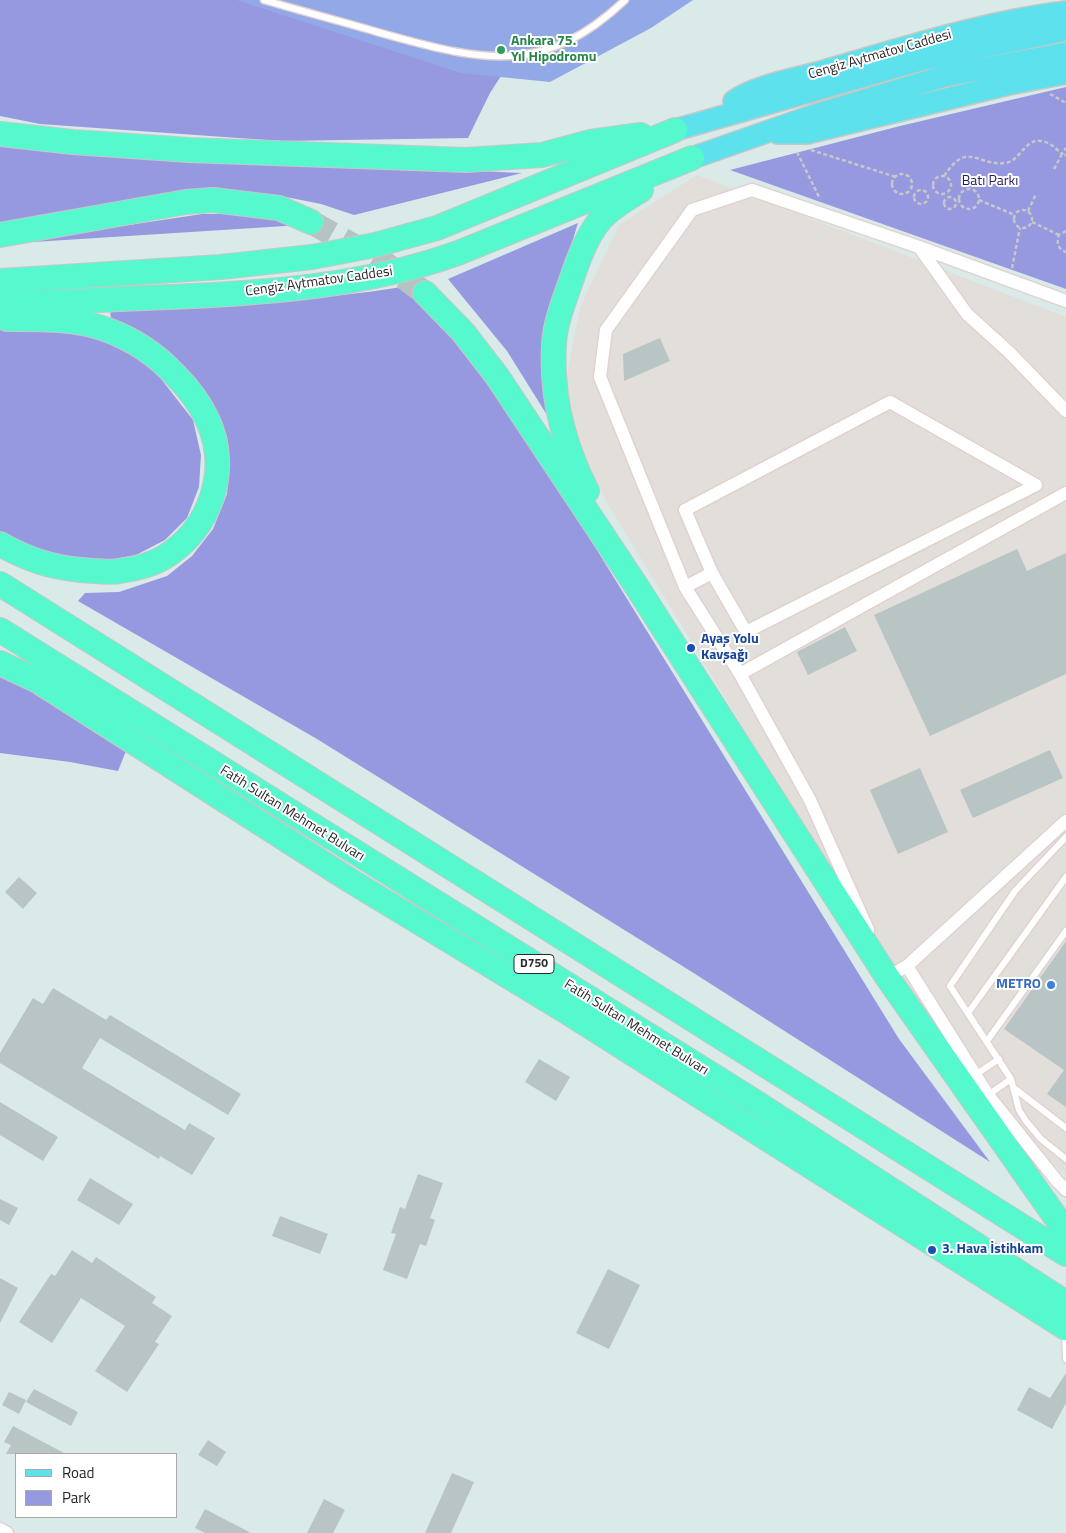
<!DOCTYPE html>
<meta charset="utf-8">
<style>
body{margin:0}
#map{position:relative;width:1066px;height:1533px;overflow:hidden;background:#d9eae8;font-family:"Titillium Web",sans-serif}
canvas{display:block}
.legend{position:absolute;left:15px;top:1453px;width:162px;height:65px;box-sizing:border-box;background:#fff;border:1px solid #a9a9a9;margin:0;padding:6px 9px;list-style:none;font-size:15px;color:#282828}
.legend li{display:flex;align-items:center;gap:10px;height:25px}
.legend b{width:25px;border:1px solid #a9a9a9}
</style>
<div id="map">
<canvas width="1066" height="1533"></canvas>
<ul class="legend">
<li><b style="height:6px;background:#5de1ec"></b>Road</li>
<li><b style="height:14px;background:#9799e0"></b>Park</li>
</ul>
</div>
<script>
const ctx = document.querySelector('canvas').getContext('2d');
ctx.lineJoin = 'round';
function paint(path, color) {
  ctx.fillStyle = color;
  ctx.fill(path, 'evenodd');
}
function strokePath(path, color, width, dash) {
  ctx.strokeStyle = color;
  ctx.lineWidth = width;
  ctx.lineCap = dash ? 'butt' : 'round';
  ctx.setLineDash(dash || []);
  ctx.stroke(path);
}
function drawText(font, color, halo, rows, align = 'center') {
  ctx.font = font + ' "Titillium Web",sans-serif';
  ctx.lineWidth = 4;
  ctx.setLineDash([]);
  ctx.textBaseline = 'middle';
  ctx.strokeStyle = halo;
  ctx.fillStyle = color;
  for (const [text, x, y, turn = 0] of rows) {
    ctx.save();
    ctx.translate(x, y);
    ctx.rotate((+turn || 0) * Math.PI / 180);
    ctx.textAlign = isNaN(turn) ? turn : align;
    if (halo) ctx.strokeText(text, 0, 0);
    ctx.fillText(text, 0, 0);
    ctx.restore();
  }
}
paint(new Path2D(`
 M697,175l369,142v858l-77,-66 -153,-228 -230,-380 -29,-62 -11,-59 14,-73 39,-82z`), '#e2dfda');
paint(new Path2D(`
 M0,0h400l130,31 -40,62 -22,45 -187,3 -241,-17 -40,-8z
 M1066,87v202l-336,-119 170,-44z
 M0,141l118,13 404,19 -168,42 -33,-11 -30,-6 -34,-5 -30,-1 -227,33z
 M202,214h53l46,11 -299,19z
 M578,223l-21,68 -5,132 -45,-72 -59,-72z
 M409,286l94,112 396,641 91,123 -298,-190 -375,-233 -239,-138 7,-8 34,-1 48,-16 25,-20 21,-27 14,-35 2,-25 -2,-32 -15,-34 -45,-51 -56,-31 -1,-13c100,-3 199,-6 299,-22z
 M0,325l99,12 52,29 42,54 8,35 -2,32 -12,31 -22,22 -29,15 -44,8 -52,-11 -40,-17z
 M0,677l40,17 88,52 -10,25 -48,-9 -70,-9z`), '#9799e0');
paint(new Path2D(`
 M237,0h456l-42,28 -101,54 -89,-9z`), '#93a9e7');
paint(new Path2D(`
 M660,338l10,23 -46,20 -1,-27z
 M1017,549l10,22 39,-18v121l-136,62 -56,-121z
 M845,627l12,24 -49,24 -11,-23z
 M1050,750l13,28 -90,40 -13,-28z
 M920,768l28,64 -50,22 -28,-64z
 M19,877l18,16 -14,16 -18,-17z
 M1066,941v166l-19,-13 17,-24 -60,-41z
 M53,988l53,32 4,-5 131,79 -13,21 -128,-77 -18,30 103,62 4,-7 26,15 -23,37 -32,-19 -1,3 -159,-96v-10l33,-55 10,6z
 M539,1059l31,18 -14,24 -31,-19z
 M0,1102l58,35 -15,24 -43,-26z
 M418,1174l25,9 -13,35 5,2 -9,26 -6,-2 -13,35 -24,-9 13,-36 -5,-1 9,-26 5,2z
 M90,1178l43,26 -14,21 -42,-25z
 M0,1199l18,9 -9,17 -9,-5z
 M280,1216l48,18 -8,20 -48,-18z
 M72,1250l20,13 4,-6 60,40 -4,6 20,13 -17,26 4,2 -32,48 -32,-21 30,-45 -44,-28 -29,45 -33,-21 32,-48 4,2z
 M608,1269l32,16 -31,64 -33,-16z
 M0,1278l18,10 -18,35z
 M1066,1373v30l-14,26 -35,-19 12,-23 21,11z
 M34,1389l44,23 -7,14 -45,-24z
 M9,1392l17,8 -7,14 -17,-9z
 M13,1426l53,28h-60l5,-9 -7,-3z
 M208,1440l18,12 -9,14 -19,-11z
 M452,1473l22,9 -23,51h-26z
 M324,1499l21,11 -12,23h-26z
 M205,1509l46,24h-46l-10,-5z`), '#b9c5c4');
strokePath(new Path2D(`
 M311,222l72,40 42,31`), '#b6c3c2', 24, [24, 12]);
const lane = new Path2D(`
 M264,0c41,12 83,23 124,35 97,27 158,40 237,-35
 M1066,837l-51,54 -65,95 61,93 8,31 7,11 15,18 25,20
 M968,1013l98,-136
 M987,1041l79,-110
 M975,1075l24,-16
 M1014,1088l52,40
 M988,1095l23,-16
 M1065,1332l1,27`);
const street = new Path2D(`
 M919,247l147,54
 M890,402l146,83 -290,147 -34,-59 -27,-63z
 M685,587l27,-14
 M740,674l326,-181
 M868,930l-58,-130 -70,-126 -55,-87 -85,-210 6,-47 86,-120 60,-20 167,57 48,67 42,38 57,59
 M907,966l81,129 69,86 9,9
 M887,977l20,-11 159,-145
 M0,1529l7,4`);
const primary = new Path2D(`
 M734,101c23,-16 63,-22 90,-30 80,-23 160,-49 242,-59
 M675,130l246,-70 145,-30
 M778,133h29l202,-49 57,-11
 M692,158l123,-43 130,-39 121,-23`);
const highway = new Path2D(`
 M0,134l73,8 116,8 277,10 76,-5 48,-13 51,-7
 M0,235l186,-33 27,-2 66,8 32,14
 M0,281l221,-14 91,-10 63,-12 62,-17 238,-98
 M425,293l38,39 34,44 138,208 252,393 179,255
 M0,305c57,-3 114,-6 170,-8 97,-4 196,-11 288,-44l234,-95
 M587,491c-23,-45 -36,-96 -33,-147 1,-21 10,-43 17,-63 7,-21 15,-44 30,-62 11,-12 26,-20 40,-29
 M0,544c32,18 57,25 94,27 8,0 18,2 26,0 14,-2 31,-6 43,-13 48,-28 68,-89 44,-139 -8,-17 -18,-30 -31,-43 -20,-22 -43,-37 -71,-47 -31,-11 -67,-10 -98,-10
 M0,584l1066,670
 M0,630l752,470 314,203
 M0,663l55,26
 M41,683l310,198 216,131 499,316`);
strokePath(lane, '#e1d1cf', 9);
strokePath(street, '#e1d1cf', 15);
strokePath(primary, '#c7c7c7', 24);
strokePath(highway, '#c7c7c7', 26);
strokePath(new Path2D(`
 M1050,94l16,9
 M811,150l85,27
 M797,152l23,47
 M1054,169l8,-15 4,1
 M892 184a10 10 0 1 1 20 0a10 10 0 1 1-20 0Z
 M933 185a9 9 0 1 1 18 0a9 9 0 1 1-18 0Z
 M944,176c24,-36 32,-10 61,-13 18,-2 20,-32 45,-19 5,3 8,7 12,10l4,-6
 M959 199a10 10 0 1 1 20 0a10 10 0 1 1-20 0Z
 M914 197a7 7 0 1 1 14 0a7 7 0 1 1-14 0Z
 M944 203a6 6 0 1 1 12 0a6 6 0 1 1-12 0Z
 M979,200l36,15
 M1014 219a9 9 0 1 1 18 0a9 9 0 1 1-18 0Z
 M1028,211l8,-17
 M1032,222l27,13
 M1066,231l-7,4c-3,8 -1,14 7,17
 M1012,268l8,-40`), '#c7c7c7', 2.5, [4, 2.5]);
strokePath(lane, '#fff', 6);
strokePath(street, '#fff', 12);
strokePath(primary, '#5de1ec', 21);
strokePath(highway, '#56f9ce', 24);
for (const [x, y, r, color] of [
 [501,50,5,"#2e9e5b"],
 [691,648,5,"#1a4fb4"],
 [1051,985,5,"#3f7fe0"],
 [932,1250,5,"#1a4fb4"]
]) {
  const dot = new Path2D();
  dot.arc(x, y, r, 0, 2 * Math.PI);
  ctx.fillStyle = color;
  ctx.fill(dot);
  strokePath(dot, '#fff', 2);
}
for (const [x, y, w] of [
 [534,964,40]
]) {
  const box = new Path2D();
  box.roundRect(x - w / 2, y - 9.5, w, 19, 4);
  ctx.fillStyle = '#fff';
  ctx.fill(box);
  strokePath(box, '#282828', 1);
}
drawText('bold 12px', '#282828', null, [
 ["D750",534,964]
]);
drawText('bold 14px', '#27864d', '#fff', [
 ["Ankara 75.",511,42],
 ["Yıl Hipodromu",511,58]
], 'left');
drawText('14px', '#282828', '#fff', [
 ["Cengiz Aytmatov Caddesi",880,55,-16],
 ["Cengiz Aytmatov Caddesi",319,282,-8],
 ["Fatih Sultan Mehmet Bulvarı",292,814,32],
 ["Fatih Sultan Mehmet Bulvarı",636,1028,32]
]);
drawText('14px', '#221b61', '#fff', [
 ["Batı Parkı",990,182]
]);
drawText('bold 14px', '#164399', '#fff', [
 ["Ayaş Yolu",701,640],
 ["Kavşağı",701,656],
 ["3. Hava İstihkam",942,1250]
], 'left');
drawText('bold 14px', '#366cbe', '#fff', [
 ["METRO",1041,985]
], 'right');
</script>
